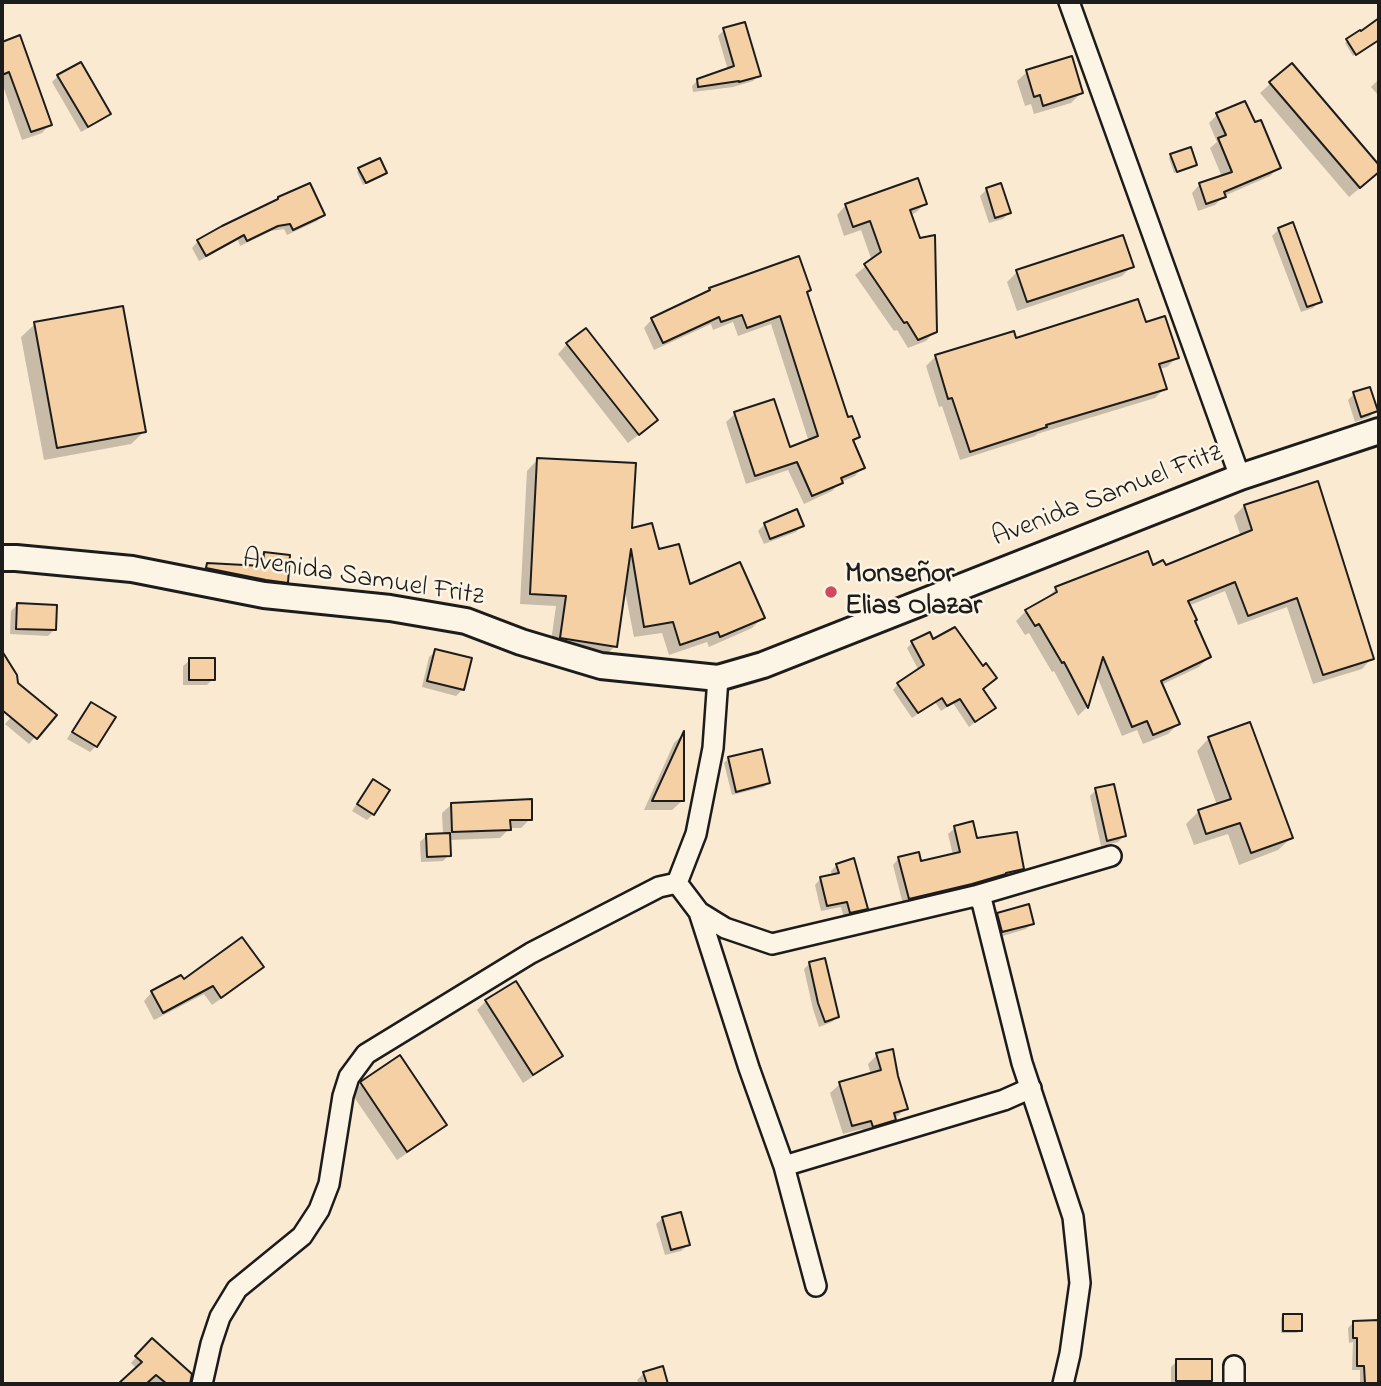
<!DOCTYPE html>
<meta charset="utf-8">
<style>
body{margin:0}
#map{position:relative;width:1381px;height:1386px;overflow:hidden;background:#faead2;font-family:"Indie Flower",sans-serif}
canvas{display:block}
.frame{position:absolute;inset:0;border:4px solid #1c1c1c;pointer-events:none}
</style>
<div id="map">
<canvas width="1381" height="1386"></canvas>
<div class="frame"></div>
</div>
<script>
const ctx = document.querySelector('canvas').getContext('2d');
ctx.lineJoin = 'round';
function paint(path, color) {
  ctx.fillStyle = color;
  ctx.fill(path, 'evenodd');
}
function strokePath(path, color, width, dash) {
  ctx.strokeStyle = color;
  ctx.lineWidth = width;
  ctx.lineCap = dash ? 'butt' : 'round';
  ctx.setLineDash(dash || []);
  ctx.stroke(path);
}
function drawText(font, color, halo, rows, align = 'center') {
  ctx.font = font + ' "Indie Flower",sans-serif';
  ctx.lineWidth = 5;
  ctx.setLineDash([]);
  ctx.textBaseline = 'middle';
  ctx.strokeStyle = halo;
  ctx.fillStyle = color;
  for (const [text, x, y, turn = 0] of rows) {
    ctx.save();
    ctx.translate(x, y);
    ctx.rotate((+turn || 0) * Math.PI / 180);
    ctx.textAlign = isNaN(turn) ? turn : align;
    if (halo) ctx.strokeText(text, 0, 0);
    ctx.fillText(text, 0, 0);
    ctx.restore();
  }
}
paint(new Path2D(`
 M1379,20v17l-26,19 -8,-13z
 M724,30l35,45 -6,6 -20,6 -40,5 -1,-6 6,-6 30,-10 -10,-34z
 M19,38l31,86 -8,9 -20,7 -20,-57v-39z
 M1291,65l88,103v2l-8,9 -22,18 -89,-104z
 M1027,72l54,21 -10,10 -37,11 -3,-10 -6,2 -8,-25z
 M58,76l51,38 -6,6 -22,12 -29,-50z
 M1379,79v17l-8,-9z
 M1217,115l62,52 -9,9 -46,20 -9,9 -17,6 -6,-18 8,-9 22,-7 -12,-29 7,-6 -8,-19z
 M1171,156l24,9 -3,2 -18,6 -5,-15z
 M359,170l26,3 -22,12 -6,-13z
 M987,189l22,24 -6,6 -14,4 -9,-27z
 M925,204l-10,9 -5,2 25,116 -9,10 -18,7 -11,-18 -3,1 -39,-56 17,-14 -11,-31 -17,6 -7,-21 9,-10z
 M323,215l-6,6 -30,14 -3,-6 -13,2 -31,15 -2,-6 -39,21 -7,-13 6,-7z
 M1279,229l41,72 -7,7 -12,4 -29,-76z
 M1132,266l-10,10 -105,35 -10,-29 10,-10z
 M809,290l-3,4 40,126 12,17 -6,6 11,24 -8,9 -14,6 -9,9 -28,13 -16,-34 -42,14 -20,-62 9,-8 54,35 20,-7 -38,-118 -33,12 -5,-14 -20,8 -2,-6 -57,26 -10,-22 8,-9z
 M35,324l110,107 -14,13 -87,16 -23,-123z
 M1145,324l32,33 -10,10 -8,2 6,19 -10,10 -118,36 -2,2 -75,24 -18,-54 -3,1 -13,-41 10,-10 79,-16z
 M567,344l79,85 -18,14 -70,-89z
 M1354,394l22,17 -7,6 -14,5 -7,-22z
 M538,459l119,92 31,35 75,31 -11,11 -43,19 -2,-5 -38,13 -7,-22 -28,4 -10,-51 -9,60 -11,11 -54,-8 6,-43 -36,-2 7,-133z
 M1244,506l128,152 -10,11 -49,15 -26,-77 -49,18 -13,-34 -37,15 5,16 16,35 -10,10 -38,18 17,39 -10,10 -25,10 -6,-14 -15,6 -26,-62 -9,33 -9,9 -24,-45 -2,1 -23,-39 -4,2 -9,-14 10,-10 20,-12 10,-10 96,-21 13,-1 76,-30 -7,-21z
 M765,524l37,1 -6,7 -32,12 -6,-13z
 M265,554l21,28 -5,5 -79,-14v-3l5,-5 52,3 1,-9z
 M17,605l38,24 -7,7 -38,-2 1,-23z
 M932,641l49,49 13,18 -25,19 -16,-24 -12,8 -6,-9 -23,16 -19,-28 5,-6 21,-13 -12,-23 5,-5z
 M436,651l27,38 -7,7 -34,-9 7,-30z
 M190,660l23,19 -6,6h-24v-19z
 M2,665l10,6 5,13 37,31 -25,29 -24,-20 8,-9 -11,-3z
 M91,704l5,42 -6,6 -23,-13 18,-29z
 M682,735v66l-10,9h-28l30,-67z
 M1209,738l82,100 -13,12 -39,15 -11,-31 -34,11 -8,-21 13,-13 18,-6 -20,-54z
 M729,758l40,25 -5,4 -32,8 -8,-32z
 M373,782v32l-6,6 -15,-9 15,-23z
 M1096,790l28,46 -6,6 -17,4 -11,-50z
 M452,804l78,15 -9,9h-11l-10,10 -51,2v15l-6,6 -22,1 -1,-20 6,-6 17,-1 -1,-22z
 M955,828l67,40 -6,6 -52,16 -61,14 -10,-39 6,-7 21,5 33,-8 -5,-21z
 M837,865l29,43 -6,6 -16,4 -3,-11 -20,4 -6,-26 6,-7 11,-2 -1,-5z
 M998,914l34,9 -6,6 -30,9 -4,-17z
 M809,964l28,53 -5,5 -13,5 -6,-18 -9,-40z
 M262,967l-9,9 -41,29 -8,-11 -50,26 -10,-19 8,-9 31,-11z
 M486,1001l75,54 -9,9 -29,19 -46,-73z
 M877,1055l29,53 -22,21 -20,6 -2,-6 -19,5 -13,-41 10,-9 31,-9 -3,-11z
 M361,1084l84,41 -10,9 -38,26 -45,-66z
 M663,1218l25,27 -7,6 -16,4 -9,-31z
 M1283,1315l17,15 -3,3h-16v-15z
 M1354,1322h25v62h-19v-14h-8l1,-28 -4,1 -1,-15z
 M152,1340l36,42 1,2h-68l16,-15 -6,-6z
 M1177,1361h33v23h-39v-17z
 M662,1368l4,16h-27l-2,-4 7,-7z`), '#0003');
const building = new Path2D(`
 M1379,18v22l-23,15 -10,-16 14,-9 1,1z
 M745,22l16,54 -22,6v-1l-41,6 -1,-8 37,-13 -11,-38z
 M20,35l32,90 -21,7 -22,-60 -7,3v-33z
 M1072,56l11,37 -40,13 -3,-11 -6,2 -8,-27z
 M81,62l30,52 -23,13 -31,-52z
 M1292,63l87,102v7l-19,16 -91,-106z
 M1245,101l10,21 6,-2 20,48 -57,24 2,5 -20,7 -7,-21 33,-11 -14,-34 8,-3 -10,-22z
 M1191,147l6,18 -20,7 -7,-18z
 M380,158l7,15 -21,10 -8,-15z
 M918,178l9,26 -17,6 10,28 15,-3 2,97 -19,8 -11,-18 -3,1 -40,-59 17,-12 -11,-31 -17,6 -8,-23z
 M310,183l15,32 -32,15 -3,-6 -12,2 -31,15 -3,-6 -38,21 -9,-16 25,-14 56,-27v-2z
 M1001,183l10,30 -16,5 -9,-30z
 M1293,222l29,80 -15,5 -29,-79z
 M1123,235l11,32 -107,35 -11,-32z
 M799,256l12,34 -4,2 41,125 4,-1 8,21 -7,3 12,28 -24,10 2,5 -31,13 -15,-34 -42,14 -21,-64 40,-13 16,48 28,-11 -38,-120 -33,12 -5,-13 -21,7 -2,-5 -56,26 -12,-25 59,-28 -1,-2z
 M1138,299l8,23 19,-6 14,42 -20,6 8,25 -121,36 1,2 -77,25 -18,-54 -4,1 -13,-44 79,-24 2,7z
 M123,306l23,126 -89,16 -23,-126z
 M586,328l72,92 -19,15 -73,-92z
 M1370,387l8,24 -17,6 -8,-25z
 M537,458l99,5 -4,65 20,-5 7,26 20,-5 11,40 50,-22 25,56 -45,19 -2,-5 -38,13 -7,-23 -29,5 -13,-78 -14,98 -57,-9 6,-42 -36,-2z
 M1318,481l56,178 -51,16 -26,-77 -49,18 -13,-34 -47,19 9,19 -2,1 16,36 -50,24 19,43 -27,11 -6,-14 -15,6 -29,-70 -15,51 -24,-46 -2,1 -23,-39 -4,2 -10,-16 32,-18 -2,-5 93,-36 5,14 10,-5 3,5 86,-35 -8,-25z
 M797,509l7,17 -34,13 -6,-16z
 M264,552l26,3 -2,28 -22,-3 -60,-12 1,-5 56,3z
 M17,603l40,2 -1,25 -40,-1z
 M955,627l28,39 3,-3 11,15 -14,11 13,19 -21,14 -15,-23 -13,7 -5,-8 -24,15 -21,-30 27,-18 -13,-24 19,-9 3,7z
 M435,649l37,9 -8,32 -37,-9z
 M2,651l15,24 1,8 39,32 -20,24 -35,-29z
 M189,658h26v22h-26z
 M91,702l25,15 -19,30 -25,-15z
 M1250,722l43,116 -42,15 -11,-30 -34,11 -8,-24 33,-11 -23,-62z
 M684,731v70h-32z
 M762,749l8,34 -34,9 -8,-35z
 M373,779l17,11 -16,25 -17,-11z
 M1114,784l12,52 -19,5 -12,-53z
 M532,799v21h-22l1,10 -59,2 -1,-29z
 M973,821l4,17 40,-6 7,37 -18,4v1l-34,10 -63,15 -11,-42 21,-5 2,9 39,-9 -6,-26z
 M450,833l1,23 -24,1 -1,-23z
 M854,858l14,51 -18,4 -3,-11 -20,4 -7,-29 19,-4 -3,-9z
 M1029,904l5,20 -32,8 -5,-19z
 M242,937l22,30 -43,31 -8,-12 -50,27 -12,-22 30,-16 3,4z
 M825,958l14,59 -14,5 -7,-19 -9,-41z
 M516,981l47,75 -30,19 -48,-75z
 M893,1049l5,27 10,33 -14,4 2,7 -23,7 -2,-6 -19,5 -13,-44 42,-12 -5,-17z
 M400,1055l47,70 -40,27 -47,-70z
 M681,1212l9,33 -19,5 -9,-33z
 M1283,1314h19v17h-19z
 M1379,1320v64h-14l-1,-18h-7v-28h-4v-17z
 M152,1338l40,36 -2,10h-23l-11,-9 -10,9h-28l24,-22 -7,-6z
 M1176,1359h36v22h-36z
 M663,1366l5,18h-21l-4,-12z`);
paint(building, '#f4d0a4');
strokePath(building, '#1c1c1c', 2);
const minor = new Path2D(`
 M1069,2l171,475
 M677,883l22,29 26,16 47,16 203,-48 136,-40
 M975,896l7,6 40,161 51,154 7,66 -10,71 -7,30
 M699,912l50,156 35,98 32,120
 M784,1166l220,-66 27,-12
 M202,1384l9,-40 9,-27 17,-28 65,-53 17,-26 10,-26 14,-88 6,-19 17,-23 165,-101 128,-66 18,-4 19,-49 17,-86 5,-70
 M1234,1384v-18`);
const tertiary = new Path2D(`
 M2,558h14l116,11 132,26 126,13 76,13 55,21 80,24 117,12 45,-13 477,-188 139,-46`);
strokePath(minor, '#1c1c1c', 24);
strokePath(tertiary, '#1c1c1c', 30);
strokePath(minor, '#fcf5e5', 19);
strokePath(tertiary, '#fcf5e5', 24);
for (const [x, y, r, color] of [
 [831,592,7,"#d1495b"]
]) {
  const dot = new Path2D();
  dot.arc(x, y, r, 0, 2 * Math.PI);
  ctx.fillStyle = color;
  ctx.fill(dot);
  strokePath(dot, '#fcf5e5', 2.5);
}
drawText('28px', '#1c1c1c', '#fcf5e5', [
 ["Avenida Samuel Fritz",1108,497,-21],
 ["Avenida Samuel Fritz",363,580,9]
]);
drawText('bold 28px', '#1c1c1c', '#fcf5e5', [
 ["Monseñor",845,576],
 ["Elias Olazar",845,608]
], 'left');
</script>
